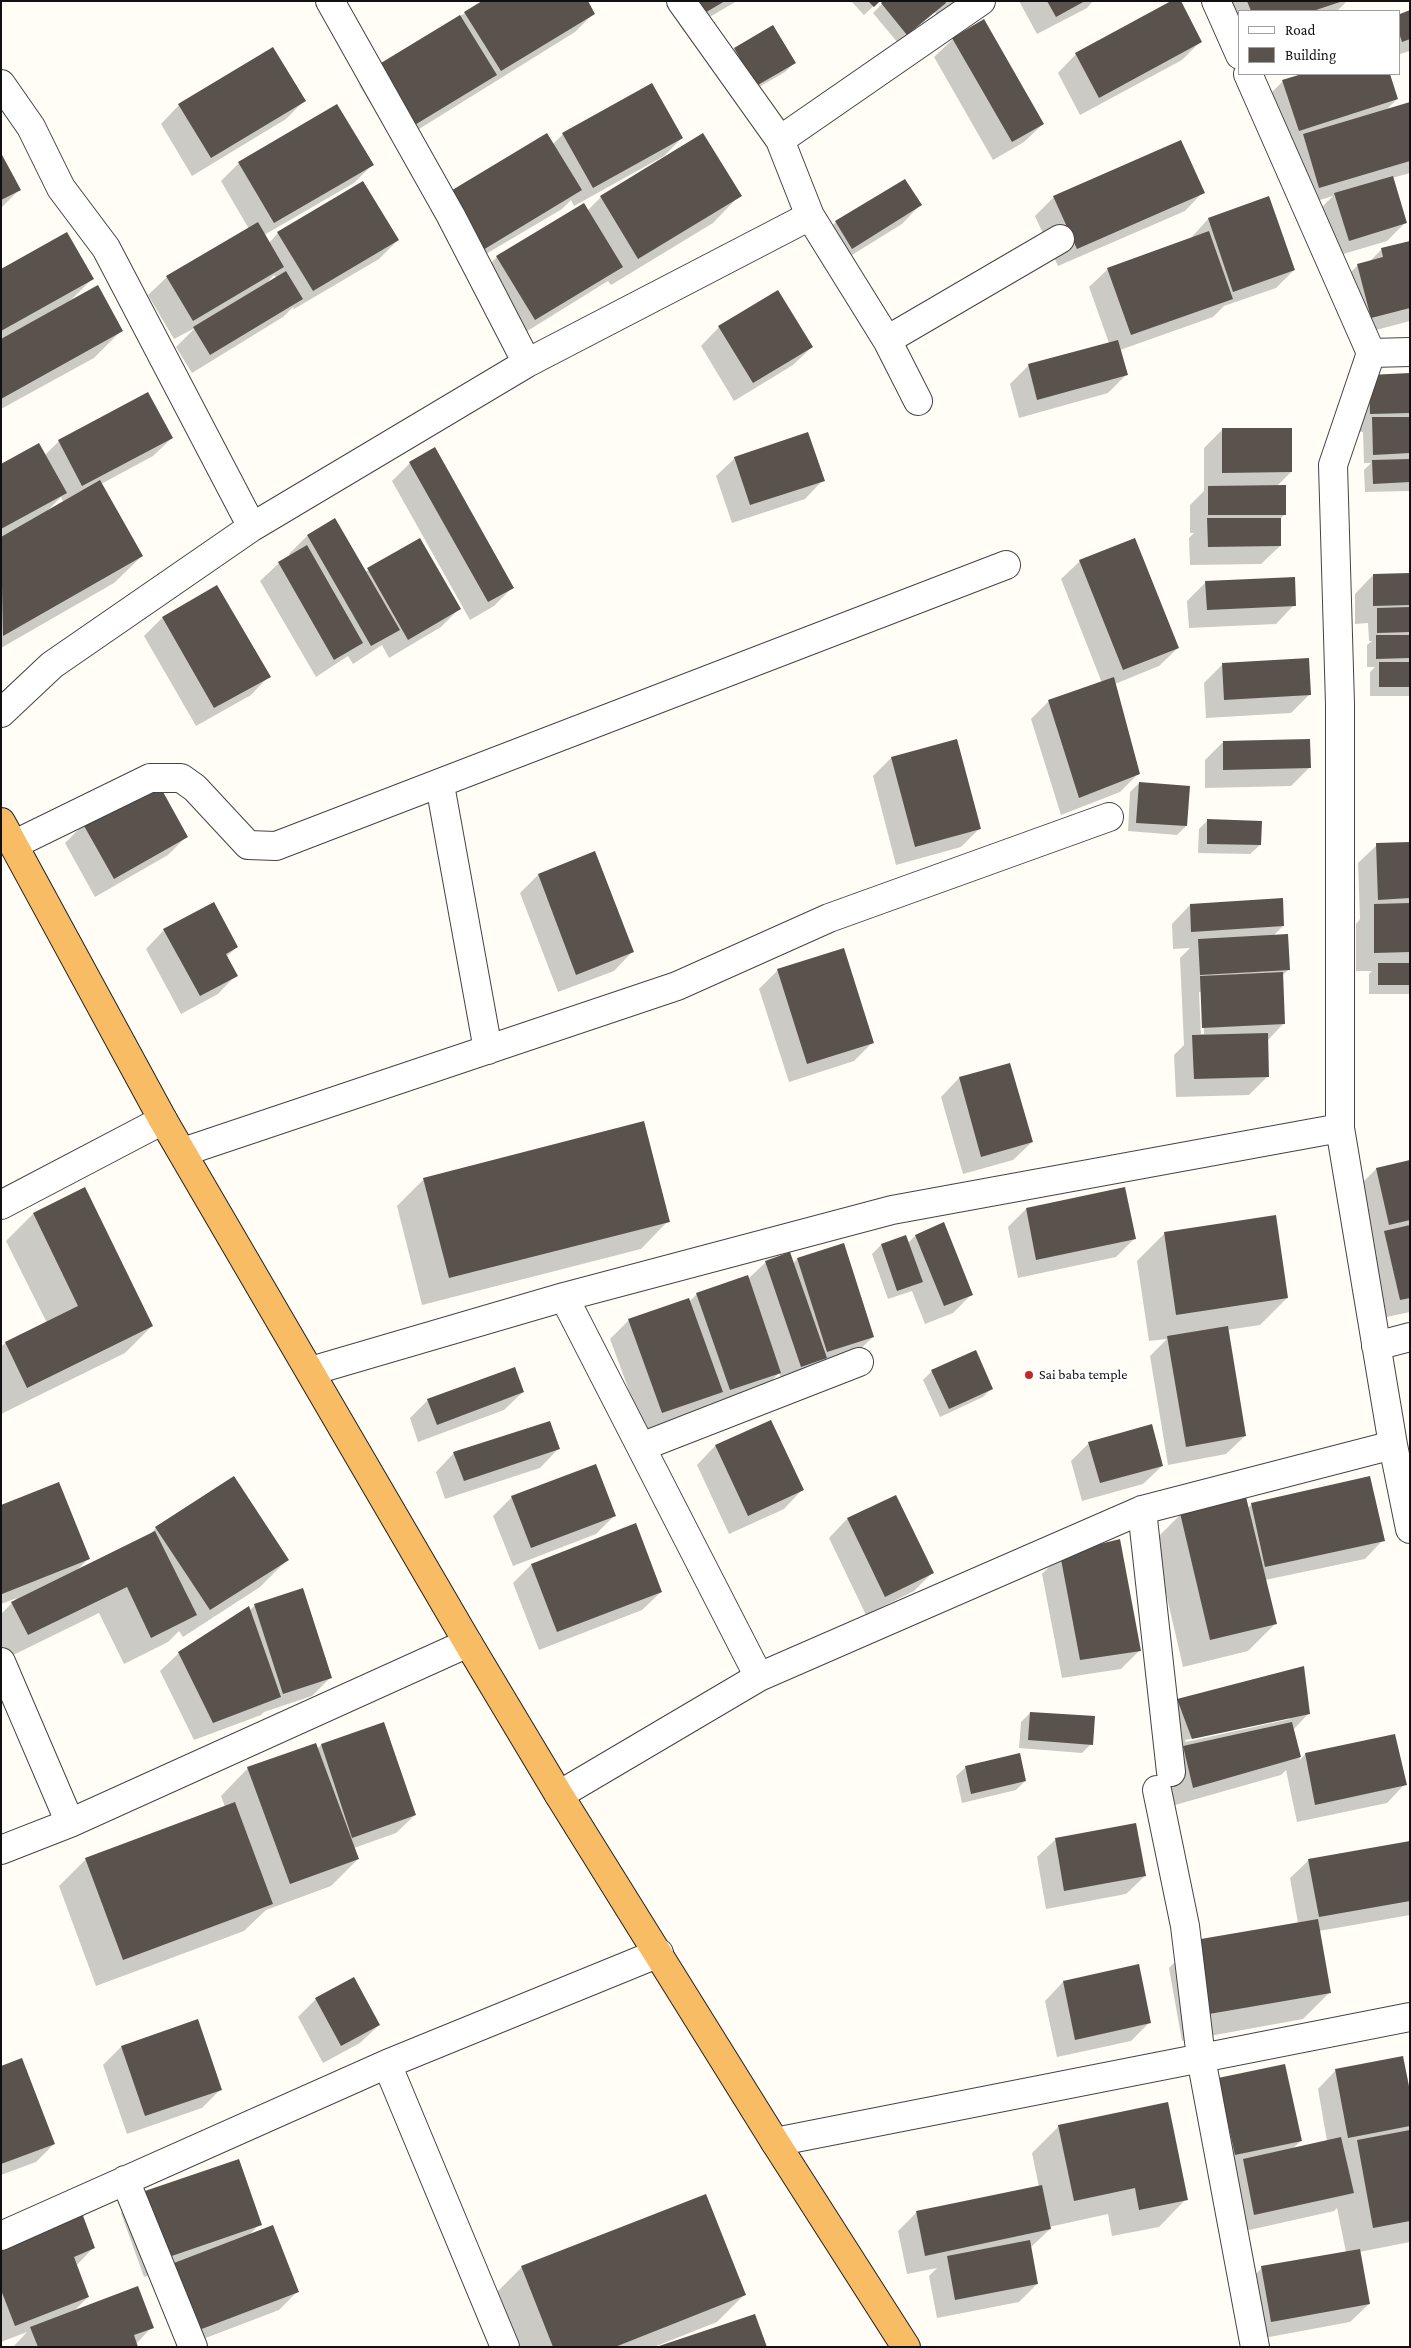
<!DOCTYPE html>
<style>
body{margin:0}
#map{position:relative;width:1411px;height:2348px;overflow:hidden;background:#fffdf5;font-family:"Crimson Pro",serif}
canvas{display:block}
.frame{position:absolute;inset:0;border:2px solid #111;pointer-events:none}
.legend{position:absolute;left:1238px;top:10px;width:162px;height:65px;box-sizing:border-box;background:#fff;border:1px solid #a0a0a0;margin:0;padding:6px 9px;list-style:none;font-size:15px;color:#111}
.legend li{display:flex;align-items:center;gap:10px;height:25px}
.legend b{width:25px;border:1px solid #a0a0a0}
</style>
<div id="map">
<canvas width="1411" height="2348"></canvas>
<div class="frame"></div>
<ul class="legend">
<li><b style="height:6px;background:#fff"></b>Road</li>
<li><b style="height:14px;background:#5a524d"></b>Building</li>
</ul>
</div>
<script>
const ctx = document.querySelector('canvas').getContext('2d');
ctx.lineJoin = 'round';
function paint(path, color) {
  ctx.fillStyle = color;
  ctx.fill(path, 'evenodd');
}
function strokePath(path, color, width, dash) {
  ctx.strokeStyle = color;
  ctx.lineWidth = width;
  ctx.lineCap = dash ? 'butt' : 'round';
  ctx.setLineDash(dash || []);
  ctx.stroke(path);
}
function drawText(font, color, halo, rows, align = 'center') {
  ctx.font = font + ' "Crimson Pro",serif';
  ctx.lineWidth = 5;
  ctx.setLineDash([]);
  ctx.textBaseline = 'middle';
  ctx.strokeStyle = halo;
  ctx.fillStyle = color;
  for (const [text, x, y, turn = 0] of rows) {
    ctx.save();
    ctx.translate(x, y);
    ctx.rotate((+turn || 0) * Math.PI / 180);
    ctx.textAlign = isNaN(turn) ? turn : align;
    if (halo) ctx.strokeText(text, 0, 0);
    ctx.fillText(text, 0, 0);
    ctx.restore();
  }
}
paint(new Path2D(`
 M666,1h71l-53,31z
 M851,1h28l-15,14z
 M885,1h71l-19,15 -2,-4 -37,31 -25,-30z
 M1019,1h74l-6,7 -50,26z
 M1222,1h125l-10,10h-97v37z
 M1410,12v39l-10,3v-39z
 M465,13h129l-19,19 -180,112 -36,-59 18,-18z
 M953,39l90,85 -19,18 -31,18 -59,-103z
 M1201,41l-19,19 -102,55 -22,-42 18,-19z
 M735,49l59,14 -9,9 -38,22 -21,-36z
 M1306,74h83l8,25 -11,11 24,-7v70l-18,5 14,44 -19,19 -57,17 -14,-45 17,-17 -33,10 -36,-106 19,-19z
 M304,101l-18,18 -94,57 -31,-52 18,-19z
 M563,134l119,4 -18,18 -90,50 -3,-6 -9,9 -98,58 -33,-56 19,-18 103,-49z
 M703,135l37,60 -27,28 -102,62 -3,-4 -92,57 -38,-62 19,-19 90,-46 14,-14z
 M1,155l18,35 -18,18z
 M239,163l133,2 -18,18 -90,52 5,8 9,-10 120,7 -19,19 -85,50 -1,-2 -10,10 -91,56 -16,-26 19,-19 -21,11 -26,-44 19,-18 82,-48 -28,-48zM274,275l2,3 -9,5z
 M1203,192l-18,19 -127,55 -23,-50 19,-19z
 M1268,198l26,72 -18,18 -52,18 -11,11 -93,33 6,25 -18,18 -89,25 -9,-34 18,-18 81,-23 -20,-56 19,-18 82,-30 18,-20z
 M920,205l-18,19 -68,42 -17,-25 19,-19z
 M1410,242v79l-57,15 -13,-53 18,-18 11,-3 13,-13z
 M1,270l91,9 -23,23 52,29 -27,27 -93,51z
 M719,327l93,20 -19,18 -59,36 -33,-55z
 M1410,374v117l-45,1 -1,-22 7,-7h-7l-1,-31h-11l-1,-38z
 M1223,429l68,43 -15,15 9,27 -5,5v27l-19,18 -71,1 -1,-27 5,-5h-4v-28l14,-14v-43z
 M172,438l-19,18 -52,28 41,72 -28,27 -113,65v-182l43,-10 15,-15zM61,497l3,6 -17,8z
 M735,458l88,22 -18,19 -73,24 -16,-47z
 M410,463l103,124 -19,19 -24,14 -78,-139z
 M307,536l58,36 55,-32 39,69 -18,18 -52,31 -7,-13 -29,19 -5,-8 -32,21 -56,-96 19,-18 11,-7 -1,-2z
 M1080,561l98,87 -19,18 -44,18 24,89 -19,19 -59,23 -30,-96 18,-18 53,-18 -41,-104z
 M1410,574v122h-40v-24l5,-5h-8v-22l5,-4h-3l-1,-18 -13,1v-30l18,-19z
 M1206,582l88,23 -18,19 -87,4 -2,-27z
 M162,618l107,58 -18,19 -55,31 -52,-90z
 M1223,664l87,30 -19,19 -85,5 -2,-35z
 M1223,742l86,26 -18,18 -86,2v-28z
 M891,758l89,70 -19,19 -65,18 -23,-89z
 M1139,783l47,43 -9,9 -49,-4 2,-39z
 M1208,820l52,25 -10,9 -52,-1 1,-24z
 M83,825l104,11 -19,19 -73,42 -30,-54z
 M1410,843v151h-41v-20l3,-3h-16v-47l4,-5 -2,-56 19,-18z
 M594,853l38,99 -18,19 -56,21 -38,-99 18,-18z
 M1190,905l93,21 -10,10 16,33 -7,7 2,47 -17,18 1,35 -19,19 -73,2 -2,-42 10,-10 -4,-87 10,-10 -17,1 -1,-25zM1199,992h3l2,42h-3z
 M164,930l73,17 -11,10 10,18 -18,19 -37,20 -35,-65z
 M778,970l94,73 -18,18 -65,21 -30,-93z
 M1009,1065l23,77 -19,18 -50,14 -22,-77 18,-19z
 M1410,1161v151l-28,6 -16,-68 9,-8 -5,1 -12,-56 18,-18z
 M424,1179l244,42 -27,28 -219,56 -25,-99z
 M84,1189l68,137 -27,27 -124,61v-67l4,-4 42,-20 -41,-82 27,-27z
 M1026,1209l108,30 -18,18 -98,21 -10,-51z
 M1275,1217l12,81 -27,27 -33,5 18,106 -19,18 -58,11 -18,-109 17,-17 -18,2 -12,-80 27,-27z
 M943,1224l29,70 -19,19 -28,11 -13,-33 -24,8 -16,-45 9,-9 27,-2 7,-7z
 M843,1244l30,93 -19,18 -71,30 -4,-12 -17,18 -51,17 -1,-5 -7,8 -59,20 -34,-92 19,-19 60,-18 8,-8 51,-15 18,-17 27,2 4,-5z
 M932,1371l60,17 -9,9 -43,20 -17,-37z
 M523,1392l-19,18 -86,32 -8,-24 18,-18z
 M770,1421l32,69 -18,19 -55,25 -32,-69 18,-19z
 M1089,1443l73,23 -19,18 -61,17 -11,-40z
 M558,1449l-18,19 -95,31 -9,-27 18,-19z
 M895,1496l37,77 -18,18 -48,24 -37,-77 18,-19z
 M512,1497l103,18 -19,19 -83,32 -20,-50z
 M1252,1504l131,36 -18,19 -100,21 10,44 -27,27 -65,16 -29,-126 27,-27 67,-6z
 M1,1506l87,53 -11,11 71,-34 8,-8 131,32 -27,27 -77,50 -4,-6 -11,11 -44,22 -25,-51 -98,48v-47l16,-16 -16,6z
 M1061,1555l79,95 -19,19 -59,9 -20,-104z
 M531,1565l130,27 -19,18 -103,40 -26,-67z
 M255,1605l75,73 -18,18 -48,16 -3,3 -67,25 -34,-69 19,-18 71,-43z
 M1303,1668l6,45 -16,17 7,30 5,-6 100,30 -18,19 -90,19 -11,-52 -5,5 -106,30 -10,-39 -6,-48 18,-18zM1290,1717v2l-104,23 -1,-2z
 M1030,1713l61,31 -9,9 -63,-5 2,-26z
 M383,1724l32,91 -19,18 -42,15 4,11 -27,27 -65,24 -22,21 -148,55 -37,-100 27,-27 139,-52 -4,-11 27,-28 69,-19 4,-4z
 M966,1767l59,14 -9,9 -54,13 -6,-27z
 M1056,1839l89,37 -19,18 -80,15 -9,-52z
 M1410,1842v73l-91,16 11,61 -27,27 -121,22 -13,-73 27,-27 102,-18 -8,-45 19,-18z
 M1138,1965l12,57 -19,19 -74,16 -12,-56 18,-19z
 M316,1999l63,26 -19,18 -37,20 -25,-46z
 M121,2047l100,42 -19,19 -75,26 -24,-69z
 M1,2067l53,77 -18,18 -35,13z
 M1336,2070l74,28v31l-2,3 2,-1v111l-51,10 10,52 -19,18 -97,18 -10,-54 19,-18 84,-16 -9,-44 -3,3 -98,22 -17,-153 82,61 -9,8 35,-8 -9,-52z
 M1059,2126l127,73 -27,28 -47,9 -4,-22 -59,13 1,2 -20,19 7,36 -18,18 -82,16 -8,-42 8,-8 -30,6 -9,-43 19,-19 122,-25 -7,-34z
 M140,2194l120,30 -11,11 48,57 -18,18 -97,37 -11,-80 -27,10 -23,-64z
 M1,2246l93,1 -18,19 12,31 -15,15 79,15 -16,17 1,3h-124l14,-15 -26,10z
 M522,2267l222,28 -27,27 -63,25h-138l-21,-53z`), '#0003');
paint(new Path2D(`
 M482,1h106l7,13 -94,57 -37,-59z
 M695,1h30l-22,13z
 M868,1h12l-6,6z
 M883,1h62l1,2 -39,32 -26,-32z
 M1047,1h38l-29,16z
 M1171,1h10l21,41 -103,56 -24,-45z
 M1247,1h93v1l-27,9h-62z
 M1410,10v29l-8,3 -2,-6v-22z
 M460,15l37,60 -84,51 -37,-60z
 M984,19l60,105 -32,18 -60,-104z
 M773,25l23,38 -40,23 -22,-38z
 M273,47l33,54 -95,57 -33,-54z
 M1302,74h88l8,25 -99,32 -17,-51z
 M652,83l31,55 -90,50 -31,-55z
 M1410,102v59l-91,27 -16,-54z
 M337,104l37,61 -100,58 -36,-61z
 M547,133l35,57 -99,60 -34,-58z
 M703,133l39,63 -104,63 -38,-63z
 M1181,140l24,53 -128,56 -24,-53z
 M1,153l20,37 -20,10z
 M1393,176l14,47 -58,18 -15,-48z
 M905,179l17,26 -70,44 -17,-28z
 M363,181l36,59 -86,51 -36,-59z
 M1269,196l26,74 -62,22 -25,-74z
 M584,203l39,64 -88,53 -39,-64z
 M258,222l26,45 -91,54 -27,-45z
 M1209,231l24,68 -102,36 -24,-67z
 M67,232l27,47 -93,52v-62z
 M1410,241v67l-39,10 -14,-54 26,-7 -2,-9z
 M286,271l17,28 -93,56 -17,-28z
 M98,285l25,46 -122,68v-60z
 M778,290l35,57 -60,36 -35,-57z
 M1118,340l10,35 -91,25 -9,-36z
 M1410,373v40l-40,1 -1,-39z
 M148,392l25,46 -91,48 -24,-46z
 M1372,417h38v36l-37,2z
 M1222,428h70v44l-70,1z
 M808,432l17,49 -75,24 -16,-48z
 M39,443l28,50 -66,36v-65z
 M435,447l79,141 -26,14 -79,-140z
 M1410,459v23l-37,2 -1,-24z
 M100,480l43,76 -140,80 -2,-99z
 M1286,485v30h-78v-29z
 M335,518l65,112 -29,16 -64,-111z
 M1207,518h74v28l-73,1z
 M420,538l41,71 -53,31 -41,-72z
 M1135,538l44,110 -56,22 -44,-110z
 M307,545l56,98 -29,17 -56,-98z
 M1410,573v32l-37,1v-32z
 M1295,577l1,29 -89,4 -2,-29z
 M217,585l54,92 -57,31 -52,-91z
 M1410,607v25l-33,1v-25z
 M1376,635h34v23l-34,1z
 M1309,658l2,37 -87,5 -2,-37z
 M1379,662h31v25h-31z
 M1114,677l26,97 -61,24 -31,-98z
 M957,739l24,90 -66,18 -24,-90z
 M1310,739l1,29 -88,2v-29z
 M157,781l31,56 -74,42 -31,-55z
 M1139,782l51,4 -3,40 -51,-3z
 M1207,819l55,2 -1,24 -54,-1z
 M1410,842v56l-32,2 -2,-57z
 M595,851l39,101 -58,23 -38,-101z
 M1283,898l1,28 -93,6 -1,-28z
 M214,902l24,45 -12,7 12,22 -38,20 -37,-67z
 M1410,903v49l-36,1v-49z
 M1288,934l2,36 -90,5 -2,-36z
 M844,948l30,95 -67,21 -30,-95z
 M1378,963h32v22h-32z
 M1283,972l2,52 -83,4 -2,-52z
 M1268,1033l1,44 -75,2 -2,-44z
 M1010,1063l23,79 -52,15 -22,-80z
 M644,1121l26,101 -221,56 -26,-100z
 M1410,1160v60l-21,5 -13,-57z
 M85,1187l68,139 -126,62 -22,-46 73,-36 -45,-93z
 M1125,1187l11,52 -100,21 -10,-52z
 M1276,1215l12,83 -112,17 -12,-83z
 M944,1222l29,73 -29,11 -29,-71z
 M1410,1225v73l-10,2 -16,-69z
 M906,1235l17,47 -26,9 -16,-47z
 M844,1243l30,94 -47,15 -30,-94z
 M790,1252l37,106 -26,9 -36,-106z
 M748,1275l33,98 -51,17 -34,-97z
 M689,1298l34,94 -61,21 -34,-94z
 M1228,1326l18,110 -60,11 -19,-111z
 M976,1350l17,39 -44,20 -18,-39z
 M515,1367l9,25 -87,33 -10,-26z
 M771,1420l33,70 -56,26 -33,-71z
 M550,1421l10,28 -96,32 -11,-29z
 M1152,1424l11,42 -63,17 -12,-41z
 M596,1464l20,52 -85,32 -20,-52z
 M234,1476l55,84 -79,50 -55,-83z
 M1370,1476l15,65 -120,26 -14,-64z
 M59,1482l31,77 -88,35 -1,-89z
 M896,1495l38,78 -49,24 -38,-79z
 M1246,1497l31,127 -67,16 -30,-127z
 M636,1523l26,69 -105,40 -26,-68z
 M155,1531l42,84 -46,23 -24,-51 -99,48 -17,-33z
 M1120,1539l21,112 -61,9 -20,-106z
 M303,1588l29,90 -49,16 -29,-90z
 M249,1606l32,91 -68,26 -35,-71z
 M1304,1666l6,48 -118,25 -15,-40z
 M1030,1712l65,4 -2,29 -65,-5z
 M384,1722l32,93 -64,23 -31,-94z
 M1292,1722l9,35 -108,31 -10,-42z
 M1395,1734l12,51 -92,20 -10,-52z
 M316,1743l43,116 -69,25 -43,-117z
 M1020,1753l6,28 -55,13 -6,-28z
 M235,1802l38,102 -150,56 -38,-102z
 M1136,1823l10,53 -82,15 -9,-53z
 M1410,1841v60l-91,16 -11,-58z
 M1318,1919l13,74 -122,21 -14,-74z
 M1139,1964l12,59 -76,17 -12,-59z
 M354,1977l26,48 -39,21 -26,-48z
 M198,2019l24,71 -77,26 -24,-70z
 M1403,2056l7,35v35l-62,12 -13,-69z
 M22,2058l33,86 -54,20v-98z
 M1285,2064l17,77 -67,14 -17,-77z
 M1168,2102l20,98 -49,10 -4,-22 -61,13 -16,-76z
 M1410,2130v91l-37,7 -16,-88z
 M1341,2137l13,56 -100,22 -11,-56z
 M239,2159l23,66 -99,34 -24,-66z
 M1042,2185l9,44 -126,27 -9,-45z
 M706,2194l40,101 -131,52h-62l-32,-81z
 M82,2213l13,35 -21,9 15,40 -74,29 -14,-36v-46z
 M273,2225l26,67 -100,38 -25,-67z
 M1030,2240l8,44 -83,16 -8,-44z
 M1360,2249l10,55 -99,18 -10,-56z
 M138,2286l16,42 -20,7 4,12h-100l-8,-20z
 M755,2314l12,33h-108v-1z`), '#5a524d');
const minor = new Path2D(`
 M330,1l121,215 76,147
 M681,1l99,139
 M1216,1l24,54
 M1248,74l123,279 -38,112 7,239v424l53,317 17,84
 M1,84l30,43 30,61 45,60 146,279
 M810,216l77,124 173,-101
 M887,340l31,61
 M1371,353l39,-1
 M1,713l51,-48 200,-138 275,-164 283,-147 -30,-76 201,-139
 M440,785l48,265
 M15,844l135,-66h31l14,10 53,57 28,1 730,-281
 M183,1152l494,-166 152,-68 280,-101
 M1,1205l162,-85
 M564,1297l195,380
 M1376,1346l34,-9
 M311,1371l253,-74 328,-87 448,-82
 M641,1447l218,-85
 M1142,1510l29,262
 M1,1662l69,161
 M1157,1790l28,136 16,132 54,289
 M559,1795l200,-118 383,-167 251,-65
 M1,1850l69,-27 398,-180
 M387,2064l118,283
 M775,2142l635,-125
 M125,2180l68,167
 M1,2236l386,-172 272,-111`);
const trunk = new Path2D(`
 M1,822l162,298 305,523 91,152 216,347 131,205`);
strokePath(minor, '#444', 30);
strokePath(trunk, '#222', 30);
strokePath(minor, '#fff', 28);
strokePath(trunk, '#f7bc64', 28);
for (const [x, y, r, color] of [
 [1029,1375,5,"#c4262e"]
]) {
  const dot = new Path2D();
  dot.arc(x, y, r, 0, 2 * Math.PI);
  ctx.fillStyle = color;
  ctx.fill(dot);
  strokePath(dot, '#fff', 2);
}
drawText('14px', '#111', '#fff', [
 ["Sai baba temple",1039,1375]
], 'left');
</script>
